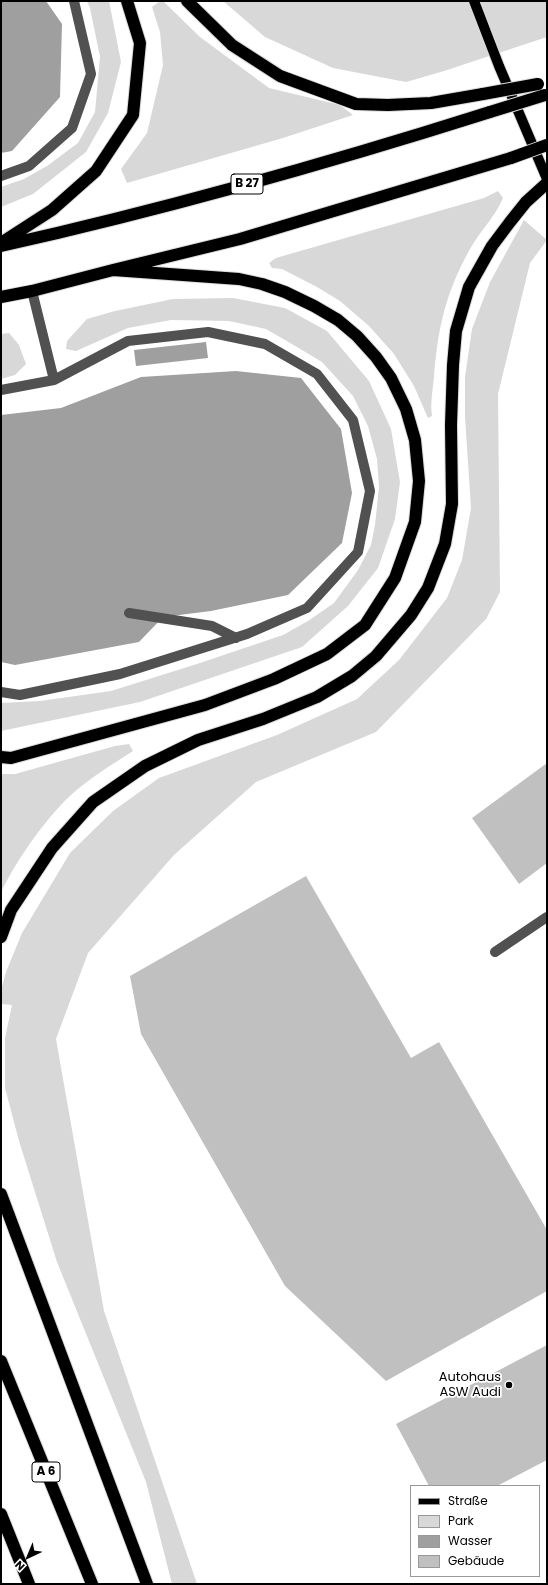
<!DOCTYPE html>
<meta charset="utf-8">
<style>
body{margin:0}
#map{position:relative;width:548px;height:1585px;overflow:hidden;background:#fff;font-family:Poppins,sans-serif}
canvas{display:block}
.frame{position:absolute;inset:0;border:2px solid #000;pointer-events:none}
.legend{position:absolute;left:410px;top:1485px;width:130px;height:92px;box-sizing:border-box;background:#fff;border:1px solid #999;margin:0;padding:5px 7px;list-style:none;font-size:12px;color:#000}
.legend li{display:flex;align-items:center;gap:8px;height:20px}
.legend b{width:20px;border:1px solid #999}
.north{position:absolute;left:8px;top:1537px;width:40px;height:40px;-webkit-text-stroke:3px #fff;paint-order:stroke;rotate:224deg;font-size:11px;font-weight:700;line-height:16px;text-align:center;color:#000}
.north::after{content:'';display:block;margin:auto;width:14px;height:18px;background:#000;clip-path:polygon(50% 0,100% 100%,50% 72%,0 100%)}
</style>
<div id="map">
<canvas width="548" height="1585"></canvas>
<div class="frame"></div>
<ul class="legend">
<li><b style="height:5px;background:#000"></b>Straße</li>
<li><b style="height:11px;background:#d8d8d8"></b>Park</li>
<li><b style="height:11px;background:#9f9f9f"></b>Wasser</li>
<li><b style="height:11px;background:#c0c0c0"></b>Gebäude</li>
</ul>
<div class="north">N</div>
</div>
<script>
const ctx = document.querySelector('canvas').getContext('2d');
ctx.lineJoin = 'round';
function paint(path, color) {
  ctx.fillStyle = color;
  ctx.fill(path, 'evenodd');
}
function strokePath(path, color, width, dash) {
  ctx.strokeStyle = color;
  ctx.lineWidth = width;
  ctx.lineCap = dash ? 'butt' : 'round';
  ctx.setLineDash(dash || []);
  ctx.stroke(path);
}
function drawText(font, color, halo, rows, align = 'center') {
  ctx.font = font + ' Poppins,sans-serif';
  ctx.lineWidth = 3.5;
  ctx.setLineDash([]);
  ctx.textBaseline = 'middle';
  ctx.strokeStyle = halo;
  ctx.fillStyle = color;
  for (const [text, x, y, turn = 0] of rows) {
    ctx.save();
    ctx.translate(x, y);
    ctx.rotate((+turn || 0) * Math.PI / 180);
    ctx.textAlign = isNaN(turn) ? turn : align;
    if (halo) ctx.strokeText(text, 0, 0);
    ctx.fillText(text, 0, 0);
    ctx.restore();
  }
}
paint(new Path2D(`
 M87,1h22l12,61 -13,51 -22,39 -53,42 -32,13v-20l23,-8 23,-13 31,-23 17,-31 5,-55 -10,-49z
 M160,1h3l37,36 69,51 71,17 13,10 -70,23 -156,45 -6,-14 26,-36 16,-68 -3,-33 -8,-25z
 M223,1h324v36l-103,34 -38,11 -73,-14 -68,-31z
 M498,191l5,7c-8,19 -23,33 -33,51 -24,43 -32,78 -36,127 -1,13 -4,27 -2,40l-4,2 -14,-32 -20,-32 -25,-28 -29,-25 -23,-14 -35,-18 -10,-1 -3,-5 7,-5 208,-60z
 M524,220l23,20 -17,23 -32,131 2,198 -14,27 -110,113 -120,50 -82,73 -86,98 -32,86 48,272 93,273h-25l-26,-102 -89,-220 -38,-121 -14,-53v-50l7,-33 -11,-1v-14l5,-18 16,-39 48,-80 43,-42 46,-33 118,-43 80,-36 42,-39 48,-62 15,-38 9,-52 -6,-91v-40l7,-48 18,-47z
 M233,298l52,10 42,23 42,50 22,48 9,53 -5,37 -17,49 -30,38 -46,41 -162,55 -139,29v-28l39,-2 71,-10 89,-28 83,-28 25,-14 26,-18 24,-33 13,-25 4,-20 4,-38 -2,-28 -9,-33 -15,-30 -31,-34 -25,-15 -31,-18 -37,-8 -58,-1 -43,8 -52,23 -10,-2 1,-8 20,-22 28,-8 58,-12z
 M9,333l10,12 7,19 -11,11 -14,4v-45z
 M129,744l4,7c-22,14 -43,27 -62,44 -27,25 -54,65 -70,97v-118h14l100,-28z`), '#d8d8d8');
paint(new Path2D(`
 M1,1h45l16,23 -2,73 -48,54 -11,2z
 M206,342l2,16 -72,8 -2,-16z
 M236,371l65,7 40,51 11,64 -10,50 -54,52 -77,16 -48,6 -24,25 -124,23 -14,-3v-247l60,-7 80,-31z`), '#9f9f9f');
paint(new Path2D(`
 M547,763v100l-28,21 -47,-66z
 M306,876l105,182 28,-16 108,188v61l-161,90 -101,-95 -144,-252 -11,-58z
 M547,1345v115l-50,26h-68l-33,-62z`), '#c0c0c0');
const major = new Path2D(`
 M474,1l25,65 48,113`);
const highway = new Path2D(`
 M187,1l45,44 48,31 76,28 32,1 43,-2 52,-9
 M1,243l51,-33 44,-39 37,-56 7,-72 -13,-42
 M1,246c165,-37 328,-83 489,-134
 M1,297l31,-6 81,-21 127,-31 271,-81
 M1,757l10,1 194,-53 69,-26 53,-25 38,-29 30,-47 20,-56 4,-41 -4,-41 -9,-31 -15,-31 -15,-21 -19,-21 -19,-16 -24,-14 -29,-14 -23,-8 -23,-5 -126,-9
 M1,937l10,-27 41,-62 41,-46 52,-36 53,-26 65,-21 54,-22 35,-21 24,-20 35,-41 17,-27 17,-44 7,-40 -1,-79 2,-60 3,-34 13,-44 23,-41 18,-24 16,-20 21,-19
 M1,1194l146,390
 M1,1361l91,223
 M1,1514l28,70`);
strokePath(major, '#dbdbdb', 12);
strokePath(highway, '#dbdbdb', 14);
strokePath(new Path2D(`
 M1,176l28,-10 43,-38 19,-54 -17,-73
 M32,291l22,89
 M1,390l53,-10 74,-39 80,-9 57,12 52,30 36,46 17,71 -12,61 -51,56 -60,26 -127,40 -100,21 -19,-3
 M129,613l83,13 24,12
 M495,952l52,-35`), '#515151', 10);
strokePath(major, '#000', 10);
strokePath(highway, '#000', 12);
const highwayBridge = new Path2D(`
 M483,94l55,-10
 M490,112l55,-17
 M511,158l36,-13`);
strokePath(highwayBridge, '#dbdbdb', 14, []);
strokePath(highwayBridge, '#000', 12);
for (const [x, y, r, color] of [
 [509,1385,4,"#000"]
]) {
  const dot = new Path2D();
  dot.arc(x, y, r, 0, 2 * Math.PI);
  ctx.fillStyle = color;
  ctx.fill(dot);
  strokePath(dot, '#fff', 1.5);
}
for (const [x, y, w] of [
 [247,184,32],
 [46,1472,28]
]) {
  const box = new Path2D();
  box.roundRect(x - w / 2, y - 10, w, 20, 3);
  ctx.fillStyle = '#fff';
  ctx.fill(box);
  strokePath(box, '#000', 1);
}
drawText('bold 12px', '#000', null, [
 ["B 27",247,184],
 ["A 6",46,1472]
]);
drawText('13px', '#000', '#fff', [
 ["Autohaus",501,1378],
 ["ASW Audi",501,1393]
], 'right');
</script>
